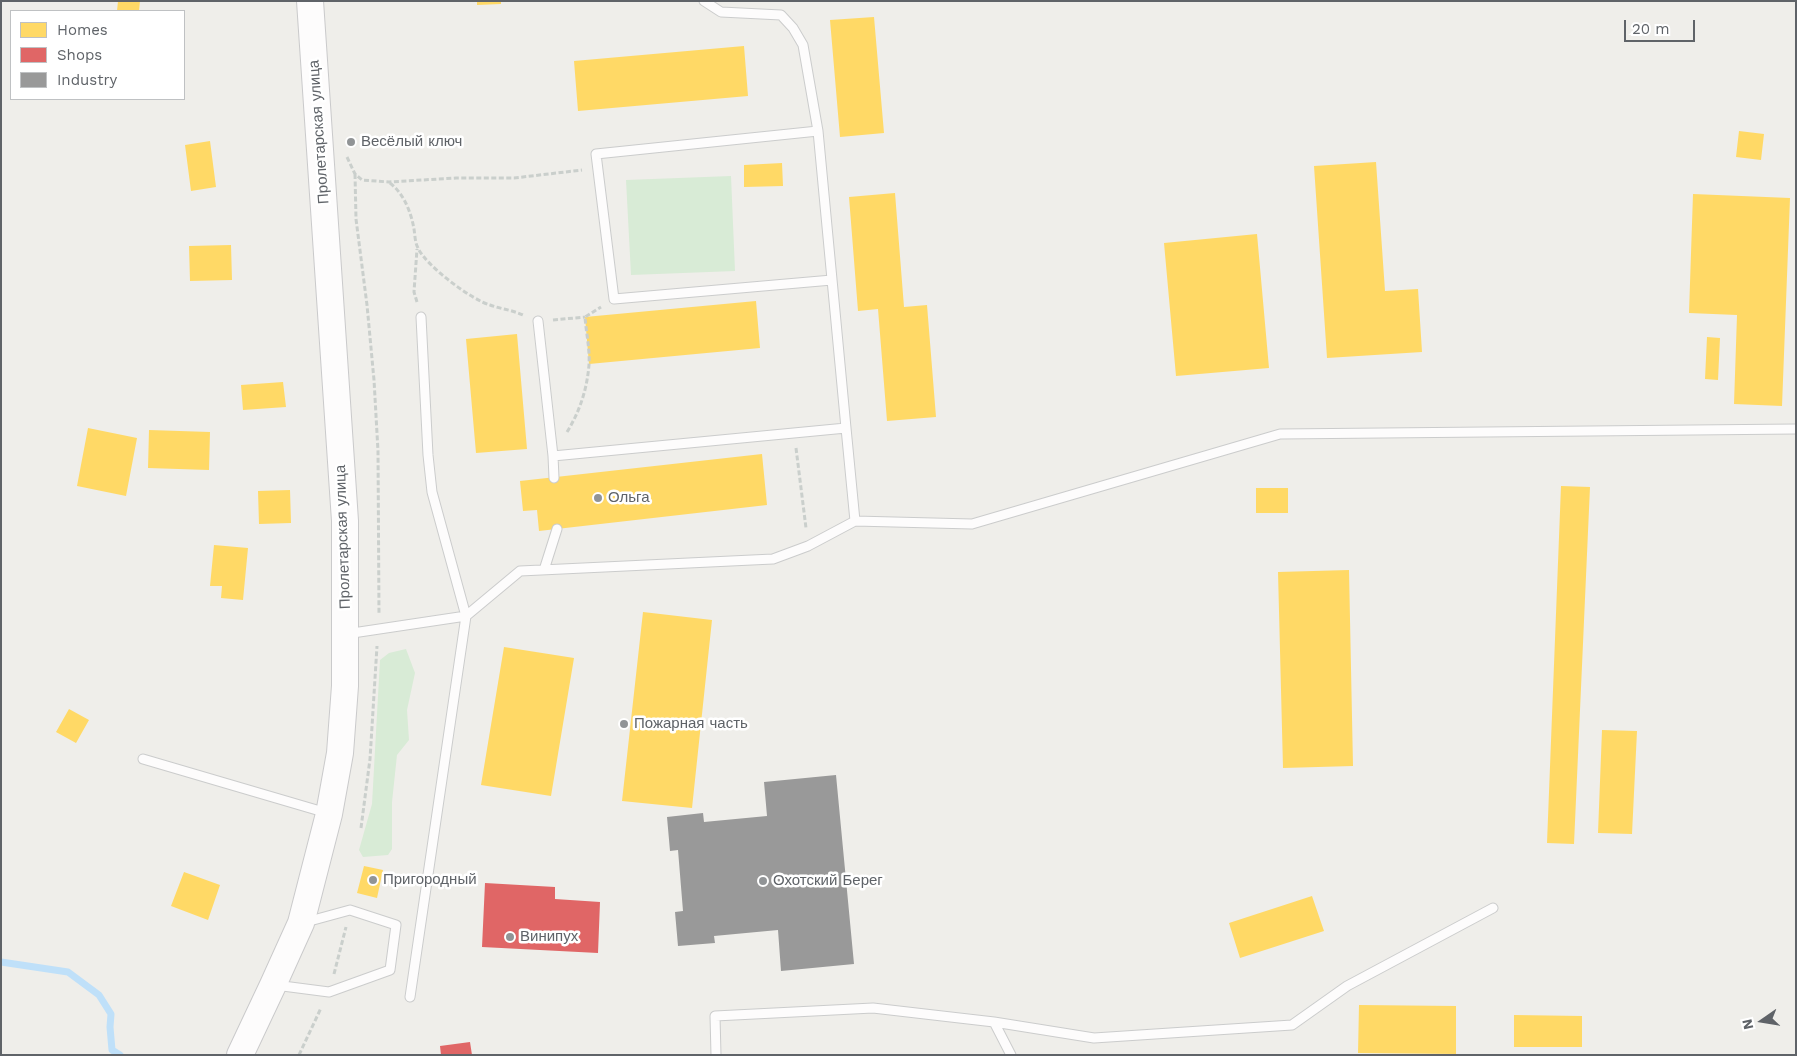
<!DOCTYPE html>
<meta charset="utf-8">
<style>
body{margin:0}
#map{position:relative;width:1797px;height:1056px;overflow:hidden;background:#efeeea;font-family:"Work Sans",sans-serif}
canvas{display:block}
.frame{position:absolute;inset:0;border:2px solid #5f6368;pointer-events:none}
.legend{position:absolute;left:10px;top:10px;width:175px;height:90px;box-sizing:border-box;background:#fff;border:1px solid #bfc1c3;margin:0;padding:6px 9px;list-style:none;font-size:15px;color:#5f6368}
.legend li{display:flex;align-items:center;gap:10px;height:25px}
.legend b{width:25px;border:1px solid #bfc1c3}
.north{position:absolute;left:1737px;top:996px;width:50px;height:50px;-webkit-text-stroke:4px #fff;paint-order:stroke;rotate:257deg;font-size:14px;font-weight:700;line-height:20px;text-align:center;color:#5f6368}
.north::after{content:'';display:block;margin:auto;width:18px;height:22px;background:#5f6368;clip-path:polygon(50% 0,100% 100%,50% 72%,0 100%)}
.scale{position:absolute;left:1624px;top:20px;width:71px;height:22px;box-sizing:border-box;border:2px solid #5f6368;border-top:0;padding-left:6px;font-size:15px;line-height:18px;white-space:nowrap;color:#5f6368;-webkit-text-stroke:4px #fff;paint-order:stroke}
</style>
<div id="map">
<canvas width="1797" height="1056"></canvas>
<div class="frame"></div>
<ul class="legend">
<li><b style="height:14px;background:#ffd966"></b>Homes</li>
<li><b style="height:14px;background:#e06666"></b>Shops</li>
<li><b style="height:14px;background:#999"></b>Industry</li>
</ul>
<div class="north">N</div>
<div class="scale">20 m</div>
</div>
<script>
const ctx = document.querySelector('canvas').getContext('2d');
ctx.lineJoin = 'round';
function paint(path, color) {
  ctx.fillStyle = color;
  ctx.fill(path, 'evenodd');
}
function strokePath(path, color, width, dash) {
  ctx.strokeStyle = color;
  ctx.lineWidth = width;
  ctx.lineCap = dash ? 'butt' : 'round';
  ctx.setLineDash(dash || []);
  ctx.stroke(path);
}
function drawText(font, color, halo, rows, align = 'center') {
  ctx.font = font + ' "Work Sans",sans-serif';
  ctx.lineWidth = 5;
  ctx.setLineDash([]);
  ctx.textBaseline = 'middle';
  ctx.strokeStyle = halo;
  ctx.fillStyle = color;
  for (const [text, x, y, turn = 0] of rows) {
    ctx.save();
    ctx.translate(x, y);
    ctx.rotate((+turn || 0) * Math.PI / 180);
    ctx.textAlign = isNaN(turn) ? turn : align;
    if (halo) ctx.strokeText(text, 0, 0);
    ctx.fillText(text, 0, 0);
    ctx.restore();
  }
}
paint(new Path2D(`
 M731,176l4,95 -104,4 -5,-95z
 M406,649l9,24 -8,37 2,30 -12,15 -5,47v47l-4,6 -25,2 -4,-7 13,-46 8,-144 9,-7z`), '#d8ebd6');
paint(new Path2D(`
 M118,1h22l-1,10h-22z
 M477,1h24v3l-24,1z
 M874,17l10,116 -44,4 -10,-117z
 M744,46l4,50 -170,15 -4,-50z
 M1739,131l25,3 -3,26 -25,-3z
 M210,141l6,46 -25,4 -6,-46z
 M1376,162l9,129 33,-2 4,63 -95,6 -13,-192z
 M782,163l1,23 -39,1v-22z
 M895,193l9,114 23,-2 9,112 -49,4 -9,-112 -20,2 -9,-114z
 M1693,194l97,4 -8,208 -48,-2 3,-89 -48,-2z
 M1257,234l12,134 -93,8 -12,-133z
 M231,245l1,35 -42,1 -1,-35z
 M756,301l4,47 -171,16 -4,-47z
 M517,334l10,115 -51,4 -10,-114z
 M1707,337l13,1 -2,42 -13,-1z
 M283,382l3,25 -43,3 -2,-25z
 M88,428l49,10 -11,58 -49,-10z
 M149,430l61,2 -1,38 -61,-2z
 M762,454l5,51 -228,26 -2,-21 -14,1 -3,-30z
 M1561,486l29,1 -16,357 -27,-1z
 M1256,488h32v25h-32z
 M290,490l1,33 -32,1 -1,-33z
 M214,545l34,3 -5,52 -22,-2 1,-12h-12z
 M1349,570l4,196 -70,2 -5,-196z
 M643,612l69,8 -20,188 -70,-7z
 M504,647l70,11 -23,138 -70,-11z
 M69,709l20,11 -13,23 -20,-11z
 M1602,730l35,1 -5,103 -34,-1z
 M364,866l19,4 -6,28 -20,-5z
 M184,872l36,13 -12,35 -37,-14z
 M1312,896l12,35 -84,27 -11,-35z
 M1359,1005l97,1v48l-98,-1z
 M1514,1015l68,1v31h-68z`), '#ffd966');
paint(new Path2D(`
 M485,883l70,4v12l45,3 -2,51 -116,-6z
 M470,1042l2,13h-31l-1,-9z`), '#e06666');
paint(new Path2D(`
 M836,775l18,189 -73,7 -3,-41 -64,6 1,7 -37,3 -3,-34 8,-1 -5,-61 -8,1 -3,-34 36,-4 1,9 63,-6 -3,-34z`), '#999');
strokePath(new Path2D(`
 M1,962l67,10 31,23 12,19 -1,13 2,23 8,5`), '#bfe0f9', 7);
const lane = new Path2D(`
 M704,1l17,11 60,3 12,13 10,17 15,86 28,297
 M818,131l-222,23 18,145 218,-19
 M538,321l15,135
 M554,478l-1,-22 293,-28 9,93
 M544,570l13,-41
 M346,634l120,-18 54,-45 253,-12 35,-13 47,-25 117,3 308,-90 516,-5
 M143,759l184,54
 M275,985l54,7 61,-22 6,-45 -46,-15 -44,12
 M410,997l56,-381 -34,-124 -4,-37 -7,-138
 M994,1022l100,16 198,-13 55,-39 146,-78
 M716,1055l-1,-39 158,-8 121,14 17,33`);
const secondary = new Path2D(`
 M240,1055l33,-70 28,-62 28,-109 11,-61 5,-67v-165l-35,-520`);
strokePath(lane, '#cbcccc', 11);
strokePath(secondary, '#cacacb', 28);
strokePath(new Path2D(`
 M347,157l8,17 7,6 27,2 67,-4h58l68,-8
 M355,174l1,45 11,86 7,75 4,71 1,164
 M390,183c14,11 21,29 24,46 1,6 1,14 4,19 8,18 54,52 72,57 11,4 22,5 33,10
 M417,302l-3,-10 3,-43
 M553,320l32,-3
 M567,432c13,-21 20,-43 22,-67 1,-16 -3,-33 -4,-48l16,-10
 M796,448l10,80
 M361,828l9,-69 7,-113
 M334,974l12,-47
 M299,1055l22,-47`), '#cacfcc', 3, [5, 2.5]);
strokePath(lane, '#fdfcfc', 9);
strokePath(secondary, '#fdfcfc', 26);
for (const [x, y, r, color] of [
 [351,142,5,"#919496"],
 [598,498,5,"#919496"],
 [624,724,5,"#919496"],
 [373,880,5,"#919496"],
 [763,881,5,"#919496"],
 [510,937,5,"#919496"]
]) {
  const dot = new Path2D();
  dot.arc(x, y, r, 0, 2 * Math.PI);
  ctx.fillStyle = color;
  ctx.fill(dot);
  strokePath(dot, '#fff', 2);
}
drawText('15px', '#5f6368', '#fff', [
 ["Пролетарская улица",319,132,-94],
 ["Пролетарская улица",343,537,-92]
]);
drawText('15px', '#5f6368', '#fff', [
 ["Весёлый ключ",361,142],
 ["Ольга",608,498],
 ["Пожарная часть",634,724],
 ["Пригородный",383,880],
 ["Охотский Берег",773,881],
 ["Винипух",520,937]
], 'left');
</script>
